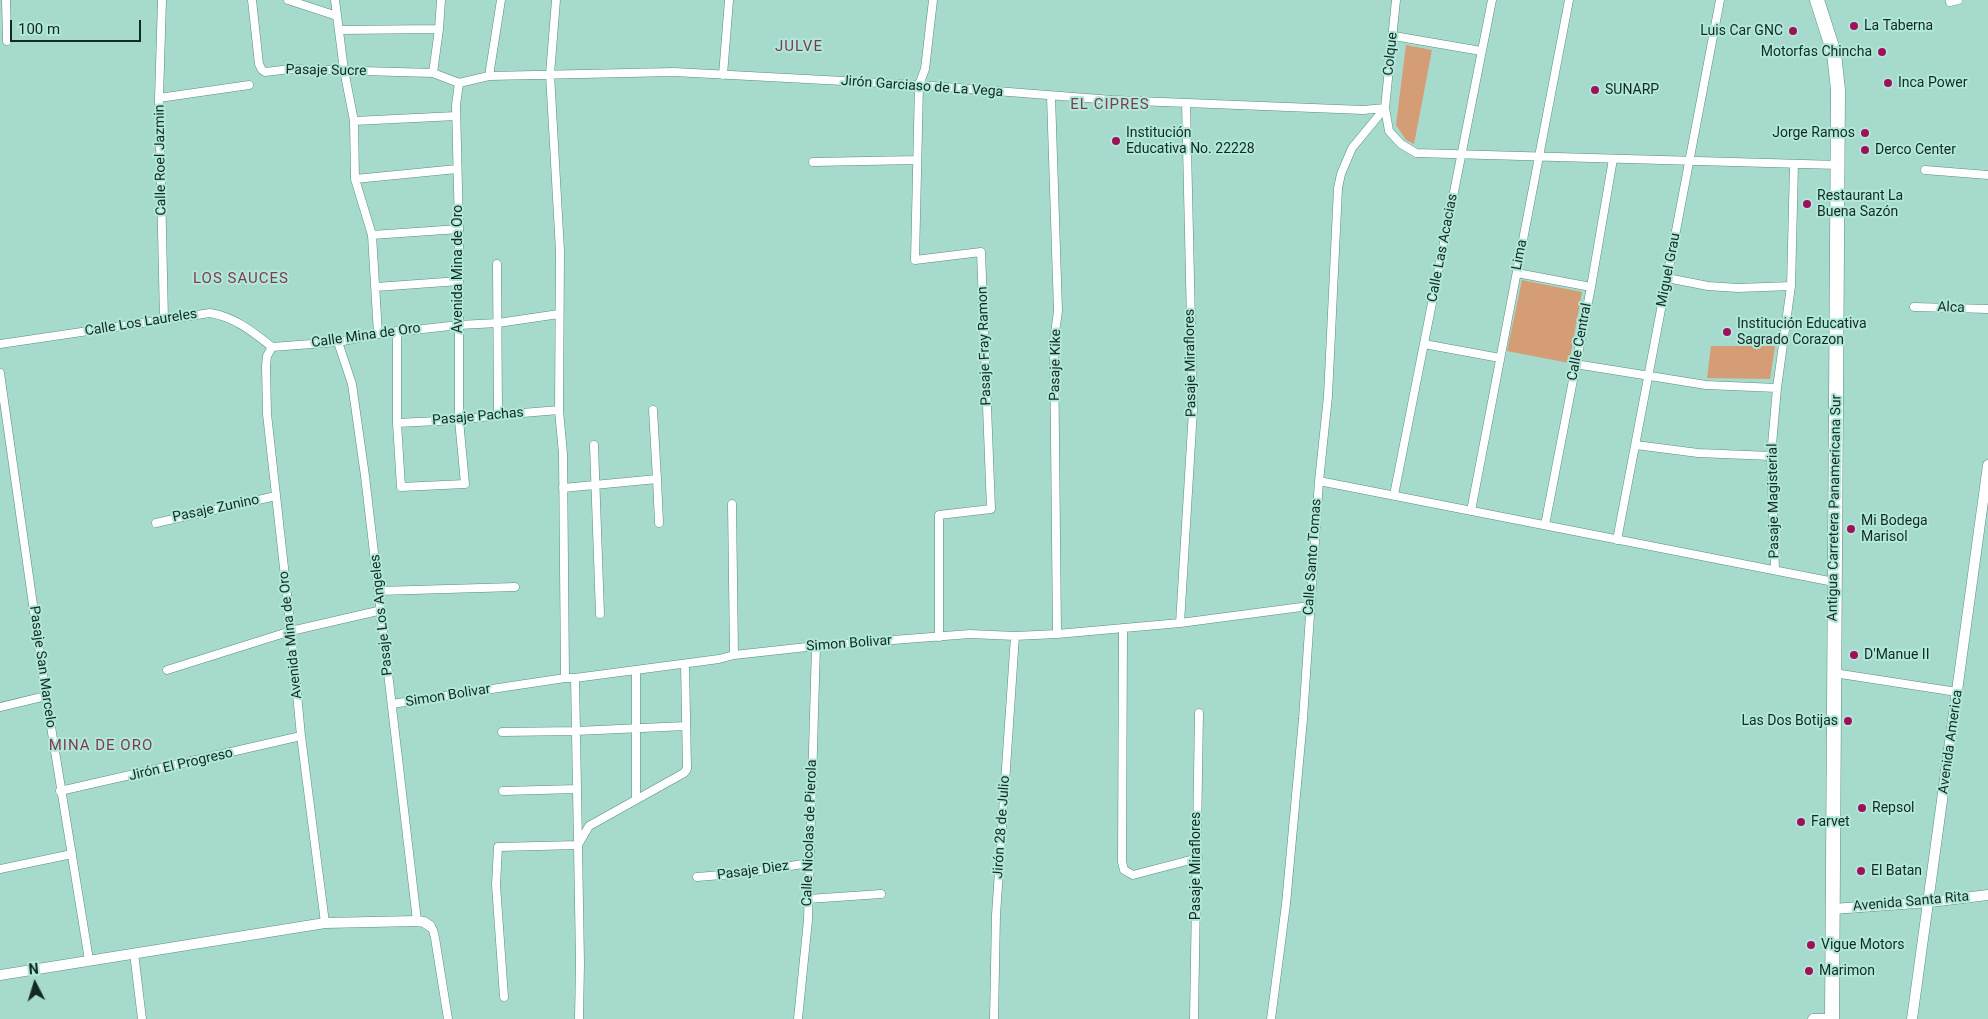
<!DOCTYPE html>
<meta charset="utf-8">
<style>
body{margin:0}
#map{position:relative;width:1988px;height:1019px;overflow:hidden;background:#a5dacc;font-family:Roboto,sans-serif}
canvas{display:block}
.north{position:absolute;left:10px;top:959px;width:50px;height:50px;-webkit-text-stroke:4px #b1e8d9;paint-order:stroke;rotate:355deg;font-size:14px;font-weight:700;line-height:20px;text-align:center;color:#132923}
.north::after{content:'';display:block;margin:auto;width:18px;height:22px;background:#132923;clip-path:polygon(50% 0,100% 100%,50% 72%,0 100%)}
.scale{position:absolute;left:10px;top:20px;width:131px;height:22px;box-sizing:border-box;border:2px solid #132923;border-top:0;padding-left:6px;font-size:15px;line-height:18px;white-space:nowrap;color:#132923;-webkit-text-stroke:4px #b1e8d9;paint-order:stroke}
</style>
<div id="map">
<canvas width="1988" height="1019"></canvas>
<div class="north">N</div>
<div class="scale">100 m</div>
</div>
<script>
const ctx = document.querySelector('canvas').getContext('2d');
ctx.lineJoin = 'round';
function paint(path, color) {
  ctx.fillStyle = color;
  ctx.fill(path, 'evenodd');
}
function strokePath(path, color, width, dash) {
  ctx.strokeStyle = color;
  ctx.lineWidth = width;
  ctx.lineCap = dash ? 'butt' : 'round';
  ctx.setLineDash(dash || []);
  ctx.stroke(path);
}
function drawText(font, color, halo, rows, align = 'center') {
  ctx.font = font + ' Roboto,sans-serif';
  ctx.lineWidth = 4;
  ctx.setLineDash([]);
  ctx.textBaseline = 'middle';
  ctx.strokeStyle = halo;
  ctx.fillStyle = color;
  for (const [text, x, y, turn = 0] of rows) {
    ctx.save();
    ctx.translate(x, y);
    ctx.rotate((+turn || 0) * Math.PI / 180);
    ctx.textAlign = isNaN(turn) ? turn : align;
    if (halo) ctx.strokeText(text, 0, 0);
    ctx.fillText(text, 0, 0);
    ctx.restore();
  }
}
paint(new Path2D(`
 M1406,45l26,5 -18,94 -8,-4 -10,-15z
 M1522,280l60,12 -13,71 -62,-12z
 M1711,346h64l-5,33 -63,-1z`), '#d59d75');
const street = new Path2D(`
 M6,0l1,41
 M162,0l-3,98 5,221
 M252,0l7,64 3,6 3,2 26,-3 142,4 26,10
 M288,0l49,16
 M335,0l9,70 10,51 1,58 17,56 6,99
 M556,0l-6,74 10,177 -1,159 4,44 2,224
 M933,0l-8,69 -6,16 -4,175 66,-8 10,257 -52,6v122
 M1396,0l-11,108 4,23 12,13 15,9 422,12
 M1950,2l8,-2
 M339,30l100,-1
 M1394,36l87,15
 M433,73l6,-44 2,-29
 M723,75l6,-75
 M489,76l12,-76
 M459,83l30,-7 185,-4 245,13 193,15 251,10 22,-2
 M1051,96l7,215 -4,29 3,294
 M159,98l90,-13
 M354,121l102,-5
 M813,162l104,-2
 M1925,170l63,5
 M355,179l102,-10
 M372,235l87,-6
 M497,264l1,151
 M1517,273l74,14
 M1667,278l41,8 30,2 53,-2
 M376,287l83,-6
 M1914,307l74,2
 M397,331v92l4,64 64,-3 -6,-64v-191l-3,-124 3,-22
 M338,342l14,42 13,92 52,445
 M0,344l210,-31c25,4 43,19 62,34
 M1424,344l76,14
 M272,347l-5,9 -1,10 1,48 24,217 10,105 24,187
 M272,347l66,-5 40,-8 81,-9 39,-2 61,-9
 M1575,364l131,21 71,3
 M0,373l46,323 43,264
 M397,423l62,-3 39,-5 61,-5
 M594,445l6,169
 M1636,445l62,8 73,3
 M657,479l2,44
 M1319,481l515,101
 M563,488l94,-9 -4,-69
 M1394,495l98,-495
 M732,504l2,151
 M1471,511l98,-511
 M156,523l120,-27
 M1545,525l46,-238 22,-128
 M1617,540l103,-540
 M1775,570l-4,-114 6,-68 14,-102 3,-121
 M379,591l136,-4
 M1180,623l13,-213 -7,-307
 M1123,628l-1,234 2,8 9,5 65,-17
 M167,670l124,-39 91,-21
 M636,670v129
 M1834,673l123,19
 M392,704l173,-26h10l144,-19 15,-4 82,-9 154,-12 45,2 42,-2 123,-11 129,-17
 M0,707l46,-11
 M502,732l74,-1 110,-5
 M60,791l241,-55
 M503,791l74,-2
 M0,869l72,-15
 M697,877l49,-4 63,-10
 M808,899l73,-5
 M430,926l3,4 2,8 13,81
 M134,953l8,66
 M504,997l-8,-112 2,-38 80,-2 -3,-167
 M579,1019l1,-56 -2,-118 11,-19 95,-53 3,-4 -2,-105
 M798,1019l10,-99 8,-274
 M994,1019l2,-104 19,-279
 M1194,1019l5,-306
 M1271,1019l15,-115 17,-185 16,-238 9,-85 10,-208 3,-14 11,-26 33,-40`);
const secondary = new Path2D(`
 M1833,909l97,-7 58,-7
 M0,975l325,-52 92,-2 7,1 6,4
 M1813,1019h19
 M1912,1019l76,-554`);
const highway = new Path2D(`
 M1817,0l17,53 4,37 -6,929`);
strokePath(street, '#5a8d80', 9);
strokePath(secondary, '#5a8d80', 11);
strokePath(highway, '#5a8d80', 15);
strokePath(street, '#fff', 8);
strokePath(secondary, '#fff', 10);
strokePath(highway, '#fff', 14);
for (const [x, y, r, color] of [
 [1854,26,5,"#9f105b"],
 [1793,31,5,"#9f105b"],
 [1882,52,5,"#9f105b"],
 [1888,83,5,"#9f105b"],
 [1595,90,5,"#9f105b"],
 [1865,133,5,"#9f105b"],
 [1116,141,5,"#9f105b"],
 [1865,150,5,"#9f105b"],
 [1807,204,5,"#9f105b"],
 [1727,332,5,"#9f105b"],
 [1851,529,5,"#9f105b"],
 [1854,655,5,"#9f105b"],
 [1848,721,5,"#9f105b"],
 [1862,808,5,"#9f105b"],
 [1801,822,5,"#9f105b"],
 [1861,871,5,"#9f105b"],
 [1811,945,5,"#9f105b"],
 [1809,971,5,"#9f105b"]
]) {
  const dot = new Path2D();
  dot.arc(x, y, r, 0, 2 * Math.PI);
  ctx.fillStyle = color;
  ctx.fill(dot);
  strokePath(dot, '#b1e8d9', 2);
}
drawText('14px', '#132923', '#b1e8d9', [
 ["La Taberna",1864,26],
 ["Luis Car GNC",1783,31,"right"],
 ["Motorfas Chincha",1872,52,"right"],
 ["Inca Power",1898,83],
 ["SUNARP",1605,90],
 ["Institución",1126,133],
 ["Educativa No. 22228",1126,149],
 ["Jorge Ramos",1855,133,"right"],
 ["Derco Center",1875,150],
 ["Restaurant La",1817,196],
 ["Buena Sazón",1817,212],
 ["Institución Educativa",1737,324],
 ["Sagrado Corazon",1737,340],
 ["Mi Bodega",1861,521],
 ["Marisol",1861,537],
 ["D'Manue II",1864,655],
 ["Las Dos Botijas",1838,721,"right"],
 ["Repsol",1872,808],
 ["Farvet",1811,822],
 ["El Batan",1871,871],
 ["Vigue Motors",1821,945],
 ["Marimon",1819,971]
], 'left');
drawText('14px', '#132923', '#b1e8d9', [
 ["Colque",1391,54,-84],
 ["Pasaje Sucre",326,71,1],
 ["Jirón Garciaso de La Vega",922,87,4],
 ["Calle Roel Jazmin",161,160,-91],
 ["Calle Las Acacias",1443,248,-79],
 ["Lima",1520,255,-79],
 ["Avenida Mina de Oro",458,269,-90],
 ["Miguel Grau",1669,270,-79],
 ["Alca",1951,308,2],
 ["Calle Los Laureles",141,323,-9],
 ["Calle Mina de Oro",366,336,-8],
 ["Calle Central",1580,342,-79],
 ["Pasaje Fray Ramon",985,346,-92],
 ["Pasaje Miraflores",1191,363,-91],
 ["Pasaje Kike",1056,365,-89],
 ["Pasaje Pachas",478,417,-5],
 ["Pasaje Magisterial",1774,501,-91],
 ["Antigua Carretera Panamericana Sur",1835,508,-89],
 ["Pasaje Zunino",216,509,-12],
 ["Calle Santo Tomas",1313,557,-86],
 ["Pasaje Los Angeles",382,615,-96],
 ["Avenida Mina de Oro",291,635,-96],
 ["Simon Bolivar",849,644,-4],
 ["Pasaje San Marcelo",42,667,82],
 ["Simon Bolivar",448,696,-9],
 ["Avenida America",1951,742,-82],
 ["Jirón El Progreso",181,765,-13],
 ["Jirón 28 de Julio",1002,827,-86],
 ["Calle Nicolas de Pierola",810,833,-88],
 ["Pasaje Miraflores",1196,866,-90],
 ["Pasaje Diez",753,871,-8],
 ["Avenida Santa Rita",1911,902,-5]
]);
ctx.letterSpacing = '1px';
drawText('15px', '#7f3a56', '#b1e8d9', [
 ["JULVE",799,47],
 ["EL CIPRES",1110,105],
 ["LOS SAUCES",241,279],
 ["MINA DE ORO",101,746]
]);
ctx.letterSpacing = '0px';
</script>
